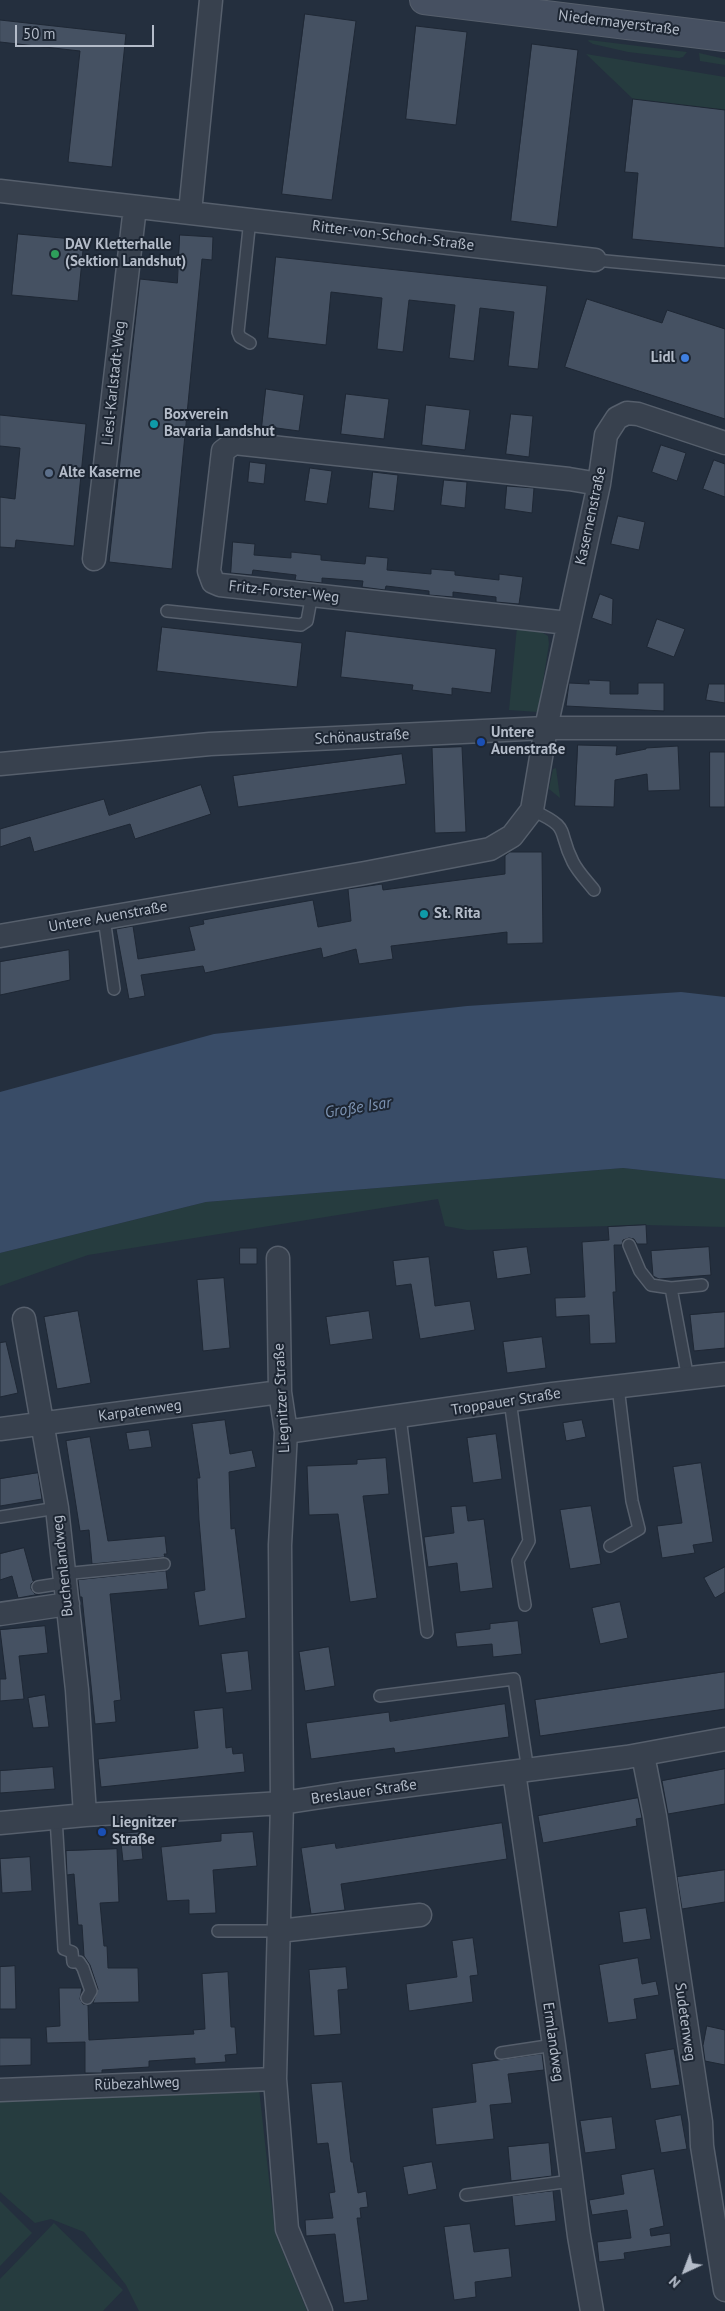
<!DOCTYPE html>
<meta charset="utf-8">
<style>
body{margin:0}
#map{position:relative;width:725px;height:2311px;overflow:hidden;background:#242f3e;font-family:"PT Sans",sans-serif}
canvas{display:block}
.north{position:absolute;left:660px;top:2246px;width:50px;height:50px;-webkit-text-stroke:4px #1d2633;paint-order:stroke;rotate:223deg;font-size:14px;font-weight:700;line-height:20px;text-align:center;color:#b4bcc9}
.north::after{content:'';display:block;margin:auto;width:18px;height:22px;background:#b4bcc9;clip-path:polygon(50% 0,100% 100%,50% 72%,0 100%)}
.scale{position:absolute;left:15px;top:25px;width:139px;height:22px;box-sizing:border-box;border:2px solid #b4bcc9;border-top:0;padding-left:6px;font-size:15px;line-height:18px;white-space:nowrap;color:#b4bcc9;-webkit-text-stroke:4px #1d2633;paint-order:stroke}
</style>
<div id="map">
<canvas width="725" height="2311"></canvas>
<div class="north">N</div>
<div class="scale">50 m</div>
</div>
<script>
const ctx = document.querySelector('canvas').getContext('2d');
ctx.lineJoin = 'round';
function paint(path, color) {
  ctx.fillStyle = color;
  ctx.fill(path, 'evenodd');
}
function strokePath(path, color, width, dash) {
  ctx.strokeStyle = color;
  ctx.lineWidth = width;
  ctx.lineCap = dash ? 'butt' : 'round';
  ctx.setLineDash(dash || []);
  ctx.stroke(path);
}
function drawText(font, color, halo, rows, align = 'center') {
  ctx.font = font + ' "PT Sans",sans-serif';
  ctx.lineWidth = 4;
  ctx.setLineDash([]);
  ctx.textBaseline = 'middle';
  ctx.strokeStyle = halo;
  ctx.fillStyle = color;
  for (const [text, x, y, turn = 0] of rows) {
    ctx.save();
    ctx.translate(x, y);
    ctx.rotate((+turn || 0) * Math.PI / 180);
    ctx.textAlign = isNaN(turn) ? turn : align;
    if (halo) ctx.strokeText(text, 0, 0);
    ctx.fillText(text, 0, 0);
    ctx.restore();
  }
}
paint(new Path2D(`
 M588,41l1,-1 98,12 -4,5 -4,1 -51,-6 -35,-8z
 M699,53l26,6v6l-25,-4z
 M586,54l139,23v33l-92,-11z
 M517,627l21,3 10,6 1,8 -11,68 -29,-2z
 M556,768l4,30 -11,-9 4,-20z
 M623,1168l102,11v48l-79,-2 -179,5 -22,-4 -7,-27 -350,56 -88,31v-33l206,-51z
 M0,2082l259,7 16,144 32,78h-168l-13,-26 -42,-53 -33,-13 -16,4 -35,-31z
 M0,2201l32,32 -32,33z
 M54,2223l69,67 -20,21h-103v-32z`), '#263c3f');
paint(new Path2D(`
 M681,992l44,5v182l-102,-11 -417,34 -206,51v-161l214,-58 253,-28z`), '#394c67');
const building = new Path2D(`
 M305,14l51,7 -24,179 -50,-6z
 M0,20l126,14 -14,133 -44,-5 12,-111 -80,-9z
 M416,26l51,6 -11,93 -50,-6z
 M532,44l46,6 -21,177 -46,-6z
 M633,99l92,11v138l-93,-9 6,-66 -13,-1z
 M18,234l66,6 -6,61 -66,-6z
 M180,235l33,2 -1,23 -10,-1 -30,310 -63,-7 31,-283 37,4z
 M276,257l271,29 -9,83 -30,-3 6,-54 -34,-4 -6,53 -25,-3 6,-53 -46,-5 -6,52 -26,-3 5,-51 -51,-6 -5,53 -58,-7z
 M587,299l75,24 5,-13 58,19v90l-160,-52z
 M266,389l38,6 -5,36 -37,-5z
 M346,394l43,5 -5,40 -43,-5z
 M426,405l44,5 -5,40 -43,-5z
 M511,414l22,2 -4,41 -23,-3z
 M0,415l86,9 -12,122 -58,-6 -1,8 -15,-1v-50l15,2 5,-51 -20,-2z
 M661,445l25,8 -9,28 -25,-9z
 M714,460l11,4v33l-22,-8z
 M250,462l16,2 -2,20 -16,-2z
 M310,468l22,3 -5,33 -22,-3z
 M373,472l25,3 -4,36 -25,-3z
 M444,480l23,2 -2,26 -24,-3z
 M507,486l27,2 -2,25 -27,-4z
 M618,516l27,6 -6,28 -28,-6z
 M233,542l22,2 -1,11 37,3v-6l30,3v5l44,4 1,-8 22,2 -1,12 44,4v-5l24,2v4l44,5v-6l24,3 -4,27 -23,-2v-5l-43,-5v5l-24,-2v-4l-43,-5 -1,4 -23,-3 1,-6 -41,-3v5l-27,-3 1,-5 -43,-5 -1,5 -21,-2z
 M600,594l13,5 -1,26 -20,-7z
 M657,619l28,10 -11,28 -27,-10z
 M162,627l140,16 -5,44 -140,-16z
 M346,631l150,18 -5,44 -39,-5v7l-40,-5 1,-5 -72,-8z
 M589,680l21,1v13h28v-11h26v28l-98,-5 3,-23 20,1z
 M709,684h16v19l-19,-3z
 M578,745l39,1 -1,9 30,-6v-1l32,-2 2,44 -32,1 -1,-17 -32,6 -1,27 -39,-1z
 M462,747l4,85 -31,1 -3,-85z
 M710,752h15v55h-15z
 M402,754l4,30 -168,23 -5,-31z
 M201,785l10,29 -76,25 -5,-15 -96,28 -4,-15 -30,10v-18l104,-30 5,16z
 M510,852h32l1,91 -36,1v-12l-116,14 2,13 -34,5 -3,-15 -33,9 -2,-10 -116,25 -2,-7 -62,9 4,21 -16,3 -13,-70 17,-3 5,33 57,-9 -6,-23 15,-3 -1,-4 110,-20 5,27 33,-6 -3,-32 34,-5 1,6 122,-16v-18z
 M69,950l1,30 -70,15v-33z
 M646,1225l1,19h-10l-3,-5 -5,-1 -6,2 -1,5h-8l2,47h-3l3,51 -26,1 -1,-29 -33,2 -1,-19 30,-1 -3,-55 27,-2 -1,-13z
 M527,1247l4,27 -34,5 -4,-28z
 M709,1247l2,28 -52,4 -6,-3 -2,-25z
 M240,1248h17v16h-17z
 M429,1257l6,49 35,-5 5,29 -55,9 -9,-55 -15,2 -3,-25z
 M224,1278l6,70 -27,3 -6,-71z
 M78,1311l13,72 -34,6 -13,-72z
 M369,1311l4,28 -43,6 -4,-28z
 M725,1312v36l-31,3 -4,-36z
 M542,1337l4,31 -39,5 -4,-31z
 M6,1342l12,51 -18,4v-54z
 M225,1420l5,34 22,-4 4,17 -27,5 2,57 4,-1 11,90 -47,8 -5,-34 11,-2 -6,-70 -2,-42h3l-8,-54z
 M582,1420l4,17 -20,4 -3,-18z
 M149,1430l3,17 -23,3 -3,-17z
 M496,1434l6,45 -29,4 -6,-45z
 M90,1437l18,104 57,-5 2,18h-3l1,3 -73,7 -3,-34 -9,1 -14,-90z
 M386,1458l3,36 -26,2 14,102 -27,4 -12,-88 -29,1 -2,-49 50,-2v-4z
 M701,1463l12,79 -20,3 2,8 -33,5 -5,-32 25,-3 -9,-56z
 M38,1473l4,26 -42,7v-27z
 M466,1506l2,15 16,-2 9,69 -33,4 -3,-29 -29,4 -4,-30 30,-4 -3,-26z
 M591,1506l10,58 -31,5 -10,-59z
 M24,1548l9,33 2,-1 -4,4v5l4,5h5l-22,4 -6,-22 -12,4v-26z
 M725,1567v25l-10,6 -11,-20z
 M166,1571l2,18 -58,5 11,106 -7,1 2,21 -21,2 -13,-127h-2l-2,-17z
 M620,1602l8,36 -28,6 -8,-36z
 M518,1621l4,33 -29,3 -1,-13 -35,3 -2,-14 35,-4v-5z
 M45,1626l3,27 -29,3 5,43 -24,2v-22h6l-6,-49z
 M329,1647l6,39 -30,5 -6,-39z
 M248,1651l4,39 -26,3 -5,-39z
 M725,1672v37l-185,27 -5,-36z
 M45,1695l4,32 -16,1 -5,-30z
 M505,1704l4,33 -114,16 -1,-5 -83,11 -5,-36 83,-11 1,9z
 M223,1708l3,40 6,-1 1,7 10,-1 2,19 -144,15 -3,-28 100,-11 -4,-37z
 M53,1767l2,22 -55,4v-22z
 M725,1769v35l-57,10 -6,-33z
 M638,1798l4,20 -6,1 1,7 -94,17 -5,-27z
 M502,1823l5,36 -166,25 4,26 -34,4 -10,-66 34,-5 1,5z
 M140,1832l3,27 -20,2 -3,-27z
 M253,1832l4,34 -44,4 3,43 -27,1v-14l-22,1 -6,-54 60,-6v-7z
 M117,1849l2,53 -19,1 4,43h3l1,22h30l1,34 -46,1 5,-14 -8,-24 -6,-9 -2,-31h-4l-4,-51 -7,1 -1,-24z
 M30,1857l2,34 -30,2 -2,-34z
 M725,1870v32l-43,7 -5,-32z
 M646,1908l5,31 -28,4 -4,-31z
 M473,1938l5,37 -8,1 3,26 -64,9 -3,-27 51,-7 -5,-36z
 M638,1958l4,26 14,-3 3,14 -25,4 3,20 -29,4 -9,-58z
 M15,1966l1,43h-16v-42z
 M346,1967l2,22 -10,1 3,44 -27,2 -5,-66z
 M228,1972l3,55h4l2,27 -12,1 1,7 -31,2v-6l-46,3v6l-47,3v3h-17v-31l-38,1 -1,-16 14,-1 -1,-38h23l-2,11 3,5 5,1 1,35 105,-6 -1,-4 12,-1 -3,-55z
 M707,2026l18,4v35l-20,-4 -2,-15z
 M0,2038h31v27l-31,1z
 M674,2049l6,36 -29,4 -6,-35z
 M542,2054l2,16 -36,4 4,29 -22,2 4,34 -58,6 -4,-37 44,-6 -4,-38z
 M342,2082l9,80h2l5,31 8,-2 2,16 -8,1 1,10h-4l11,82 -24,3 -9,-69 -29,2 -1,-16 28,-2 -4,-25 6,-1 -7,-49 -11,1 -6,-60z
 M681,2115l6,34 -26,4 -6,-33z
 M612,2117l4,32 -31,4 -5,-32z
 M549,2143l3,33 -41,5 -3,-34z
 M432,2162l5,27 -29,6 -5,-28z
 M654,2169l10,57 -14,3 1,7 19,-3 1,13 -47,7 1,6 -26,3 -2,-20 34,-4 -4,-28 -35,5 -3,-15 35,-6 -3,-19z
 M553,2191l3,30 -41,5 -3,-30z
 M470,2224l4,28 35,-4 3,29 -37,5 1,15 -22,3 -10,-73z`);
paint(building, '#455162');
strokePath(building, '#1f2835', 1);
const service = new Path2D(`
 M595,260l130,12
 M250,343l-10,-6 -2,-5 12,-113
 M167,611l134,14 6,-4 5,-27
 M532,810c41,19 24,19 41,52 5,10 14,19 21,28
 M104,918l10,71
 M629,1245l11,26 11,14 20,3 17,91
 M671,1288l31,-3
 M510,1400l19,141 -11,20 7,44
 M400,1417l27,215
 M0,1517l57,-9
 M610,1546l29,-17 -7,-28 -14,-114
 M63,1574l101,-10
 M38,1587l26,-4
 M380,1696l134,-17 14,92
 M56,1818l8,131 8,3 1,10h6l4,6 8,23 -4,7
 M218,1931h61
 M501,2053l53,-8
 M466,2195l105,-14`);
const minor = new Path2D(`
 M0,191l595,69
 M190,212l21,-212
 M94,559l41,-352
 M568,623l-348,-38 -7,-3 -4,-11 14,-120 11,-8 335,36 30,5
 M0,764l210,-20 336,-16h179
 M0,936l365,-63 125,-24 22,-13 20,-26 14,-82 53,-244 7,-49 11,-17 10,-5 11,1 87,29
 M278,1258l2,134 6,40 -6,113 2,258 -7,276 12,150 34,82
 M24,1319l33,189 20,182 8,125
 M0,1429l280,-37
 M286,1432l267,-38 172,-20
 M0,1614l68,-10
 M643,1755l12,61 46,306 1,24 23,144
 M514,1772l40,273 25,191 13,75
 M0,1823l85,-8 197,-12 59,-9 286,-37 98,-18
 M279,1931l141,-16
 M0,2090l275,-11`);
const secondary = new Path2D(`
 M424,0l301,37`);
strokePath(service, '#565f6c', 14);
strokePath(minor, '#565f6c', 25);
strokePath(secondary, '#565f6c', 30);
strokePath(service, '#38414e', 11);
strokePath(minor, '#38414e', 22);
strokePath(secondary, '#465061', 28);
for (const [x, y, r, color] of [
 [55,254,5,"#2e9e5b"],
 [685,358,5,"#3f7fe0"],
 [154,424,5,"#0f9aa8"],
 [49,473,5,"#5c6f8a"],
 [481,742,5,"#1a4fb4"],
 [424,914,5,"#0f9aa8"],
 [102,1832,5,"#1a4fb4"]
]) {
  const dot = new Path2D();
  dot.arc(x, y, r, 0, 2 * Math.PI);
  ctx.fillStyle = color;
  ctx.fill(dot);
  strokePath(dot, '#1d2633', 2);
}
drawText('15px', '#b4bcc9', '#1d2633', [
 ["Niedermayerstraße",619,23,7],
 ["Ritter-von-Schoch-Straße",393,236,7],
 ["Liesl-Karlstadt-Weg",114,383,-84],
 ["Kasernenstraße",591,516,-78],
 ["Fritz-Forster-Weg",284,592,6],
 ["Schönaustraße",362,737,-3],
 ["Untere Auenstraße",108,917,-10],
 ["Liegnitzer Straße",282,1398,-93],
 ["Troppauer Straße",506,1402,-9],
 ["Karpatenweg",140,1411,-8],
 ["Buchenlandweg",63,1566,-96],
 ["Breslauer Straße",364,1792,-8],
 ["Sudetenweg",685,2022,82],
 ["Ermlandweg",553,2042,82],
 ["Rübezahlweg",137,2084,-2]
]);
drawText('bold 15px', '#b4bcc9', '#1d2633', [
 ["DAV Kletterhalle",65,245],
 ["(Sektion Landshut)",65,262],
 ["Lidl",675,358,"right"],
 ["Boxverein",164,415],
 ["Bavaria Landshut",164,432],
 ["Alte Kaserne",59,473],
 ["Untere",491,733],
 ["Auenstraße",491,750],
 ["St. Rita",434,914],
 ["Liegnitzer",112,1823],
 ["Straße",112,1840]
], 'left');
drawText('italic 16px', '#7c92b1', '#1d2633', [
 ["Große Isar",358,1108,-9]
]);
</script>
